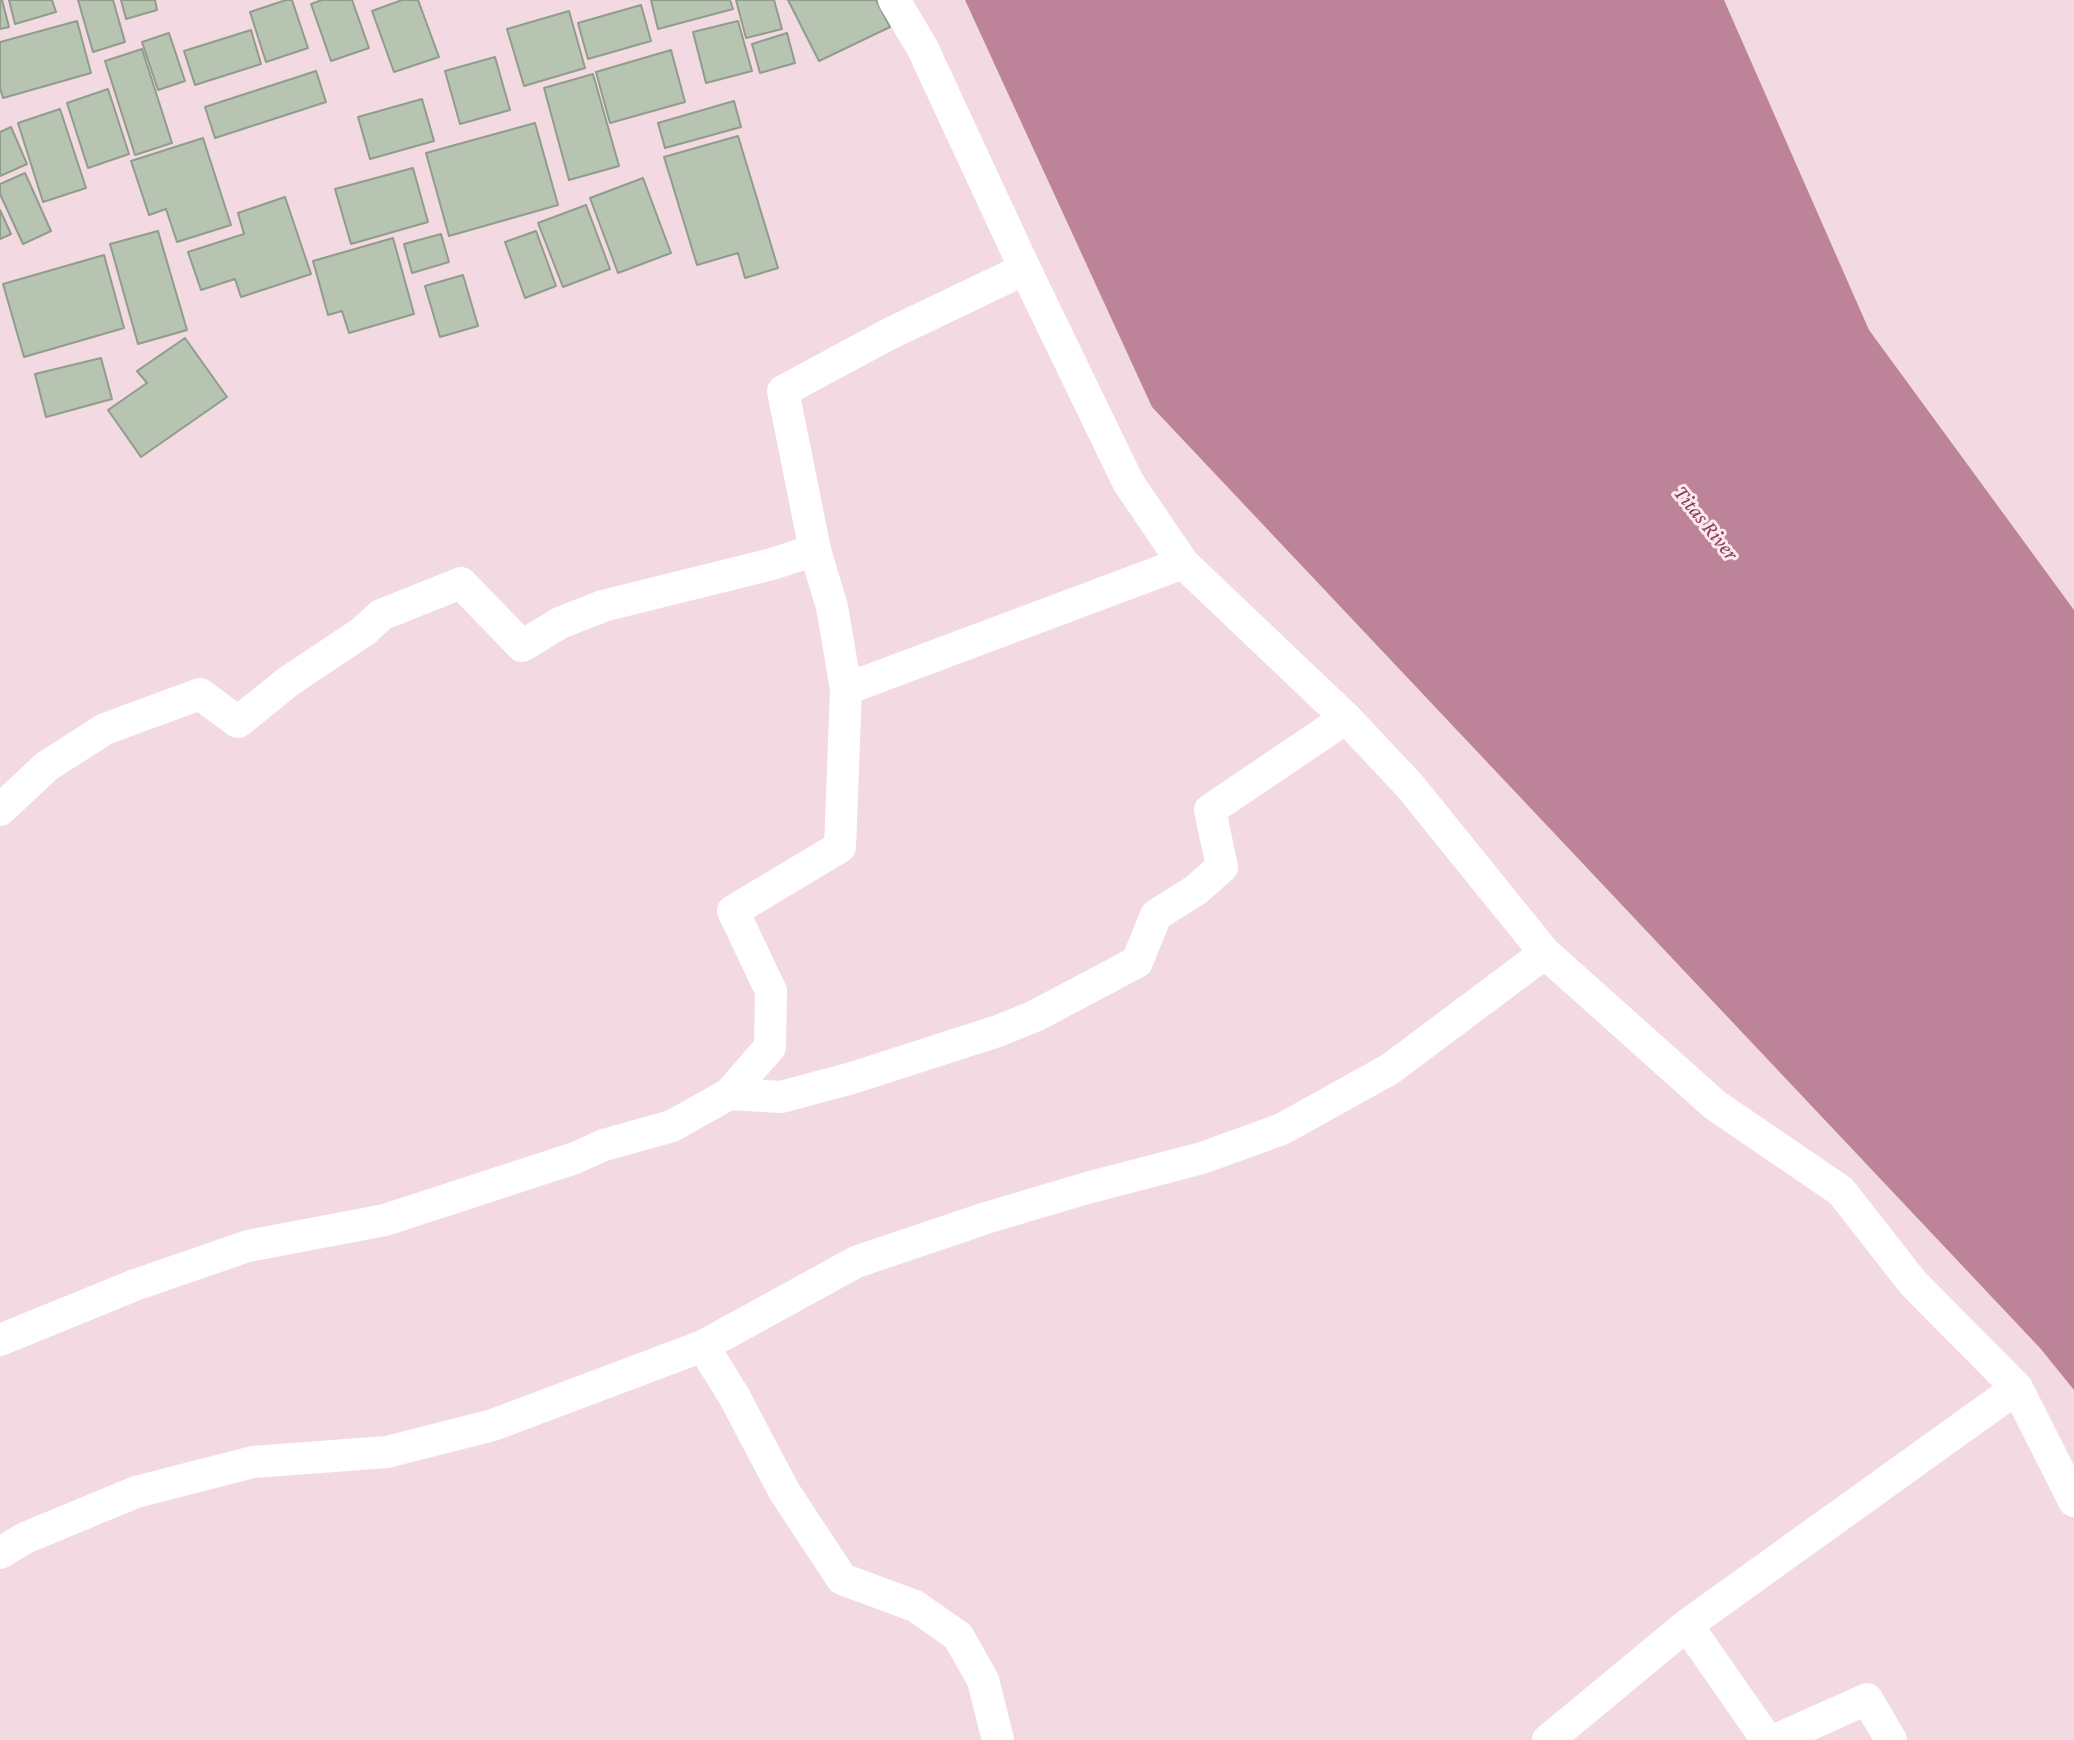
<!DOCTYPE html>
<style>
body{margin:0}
canvas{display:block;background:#f3d9e1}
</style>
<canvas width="2074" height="1740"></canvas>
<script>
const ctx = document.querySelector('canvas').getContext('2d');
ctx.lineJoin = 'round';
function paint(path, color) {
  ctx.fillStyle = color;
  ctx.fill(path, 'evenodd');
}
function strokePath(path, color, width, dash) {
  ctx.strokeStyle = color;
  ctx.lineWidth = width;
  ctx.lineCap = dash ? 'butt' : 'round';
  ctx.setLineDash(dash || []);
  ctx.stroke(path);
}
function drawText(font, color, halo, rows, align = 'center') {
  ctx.font = font + ' "Crimson Pro",serif';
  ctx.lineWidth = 6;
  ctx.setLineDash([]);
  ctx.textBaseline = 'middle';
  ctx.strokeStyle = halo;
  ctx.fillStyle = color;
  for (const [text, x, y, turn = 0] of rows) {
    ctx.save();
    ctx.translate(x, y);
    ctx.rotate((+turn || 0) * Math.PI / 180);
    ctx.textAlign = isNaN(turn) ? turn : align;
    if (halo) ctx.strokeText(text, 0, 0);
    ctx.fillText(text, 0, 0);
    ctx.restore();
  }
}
paint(new Path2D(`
 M965,0h759l145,330 205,280v780l-34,-42 -888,-941z`), '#bd8499');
const building = new Path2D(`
 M0,0h2l7,27 -9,2z
 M9,0h43l4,12 -41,12z
 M78,0h35l12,42 -32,10z
 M121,0h34l2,10 -31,9z
 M286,0h6l16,48 -42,14 -16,-50z
 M322,0h30l17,48 -38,13 -20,-57z
 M402,0h16l21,57 -45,15 -22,-61z
 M651,0h79l3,9 -75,20z
 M736,0h38l8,29 -36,9z
 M788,0h88l14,27 -71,34z
 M641,5l10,36 -63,18 -10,-36z
 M569,11l16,57 -61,18 -17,-57z
 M77,21l14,52 -88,25 -3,-10v-46z
 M738,21l14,50 -46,12 -13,-51z
 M251,30l10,34 -66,21 -11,-34z
 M169,33l16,48 -27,9 -16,-48z
 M787,33l8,30 -35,10 -8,-29z
 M142,49l30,94 -37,12 -30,-94z
 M671,50l14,52 -75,21 -14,-51z
 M495,57l15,53 -50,14 -15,-53z
 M316,71l10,31 -111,36 -10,-31z
 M593,74l26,92 -50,14 -25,-92z
 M108,89l21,65 -41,14 -21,-65z
 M422,99l12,42 -64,18 -12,-42z
 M734,101l7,26 -76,21 -7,-25z
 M60,109l26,79 -43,14 -25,-79z
 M535,123l23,82 -109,31 -23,-83z
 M11,127l16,37 -27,12v-44z
 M738,136l40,132 -33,10 -7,-25 -41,12 -33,-108z
 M203,138l28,87 -54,17 -11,-33 -17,6 -18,-54z
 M413,168l15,54 -77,22 -16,-55z
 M25,173l26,58 -28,13 -23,-50v-10z
 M643,178l28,75 -53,20 -28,-75z
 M285,197l26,77 -70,23 -6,-18 -34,11 -13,-38 56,-18 -6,-21z
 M586,205l24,64 -47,18 -25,-64z
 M0,210l11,24 -11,5z
 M158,231l29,99 -49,14 -28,-100z
 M536,231l20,55 -31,12 -20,-56z
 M441,234l8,28 -37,11 -8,-29z
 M393,238l21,76 -65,19 -7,-22 -14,4 -15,-54z
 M104,255l20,73 -100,29 -21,-73z
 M463,275l15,51 -38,11 -15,-51z
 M185,338l42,59 -86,60 -33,-47 39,-27 -10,-12z
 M101,358l11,41 -66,18 -11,-43z`);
paint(building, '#b6c4b1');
strokePath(building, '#909d8b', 2);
strokePath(new Path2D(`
 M894,0l28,47 103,222 103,213 55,81 163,155 63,67 136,168 170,152 126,86 72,92 104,105 57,113
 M846,689l-14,-82 -17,-57 -32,-159 106,-57 136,-65
 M0,810l47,-44 58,-37 95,-35 38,28 51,-41 75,-50 17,-16 80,-32 61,63 38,-23 43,-17 169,-42 43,-14
 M729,1094l52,3 71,-19 146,-47 37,-15 102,-54 19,-47 40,-25 26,-23 -12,-57 136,-92
 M0,1340l135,-55 113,-39 137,-26 190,-62 29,-13 68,-19 57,-32 41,-47 1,-56 -38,-80 107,-64 6,-158 337,-126
 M703,1346l31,50 50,95 58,88 73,27 43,30 25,44 15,60
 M0,1553l25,-15 111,-46 117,-30 134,-10 106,-27 210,-79 153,-84 130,-44 101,-30 115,-30 80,-29 108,-60 155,-116
 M1687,1625l80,115
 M1548,1740l139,-115 330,-237
 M1775,1740l92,-41 24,41`), '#fff', 32);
drawText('italic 22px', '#843c5a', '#fce7ee', [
 ["Titas River",1706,523,51]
]);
</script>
